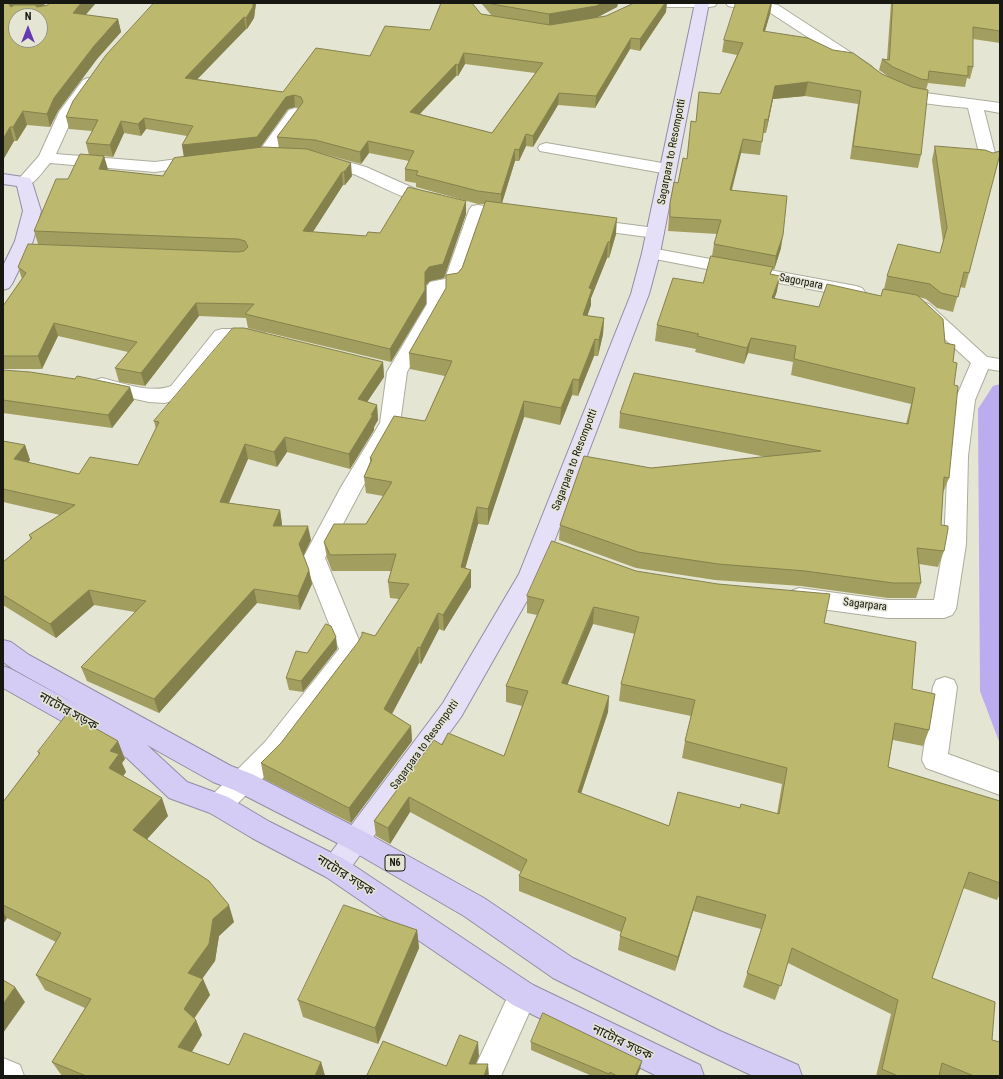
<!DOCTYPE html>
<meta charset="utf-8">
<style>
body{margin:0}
#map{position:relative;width:1003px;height:1079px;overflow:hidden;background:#e5e5d4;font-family:"Roboto Condensed",sans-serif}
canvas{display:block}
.frame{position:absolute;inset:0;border:4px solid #181812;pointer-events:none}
.north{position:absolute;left:8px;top:8px;width:40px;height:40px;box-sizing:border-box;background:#e5e5d4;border:1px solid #939386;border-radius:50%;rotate:0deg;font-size:11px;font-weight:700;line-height:16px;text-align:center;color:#181812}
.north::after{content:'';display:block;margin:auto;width:14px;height:18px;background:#653ab2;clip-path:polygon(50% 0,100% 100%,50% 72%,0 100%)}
</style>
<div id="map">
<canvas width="1003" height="1079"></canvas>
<div class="frame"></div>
<div class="north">N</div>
</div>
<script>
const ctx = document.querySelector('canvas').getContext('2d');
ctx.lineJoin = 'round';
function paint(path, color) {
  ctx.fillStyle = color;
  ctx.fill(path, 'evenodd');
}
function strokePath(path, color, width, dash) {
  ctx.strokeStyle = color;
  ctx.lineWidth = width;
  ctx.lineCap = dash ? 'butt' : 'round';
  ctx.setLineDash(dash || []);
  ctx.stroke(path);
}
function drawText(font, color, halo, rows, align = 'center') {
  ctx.font = font + ' "Roboto Condensed","Noto Sans Bengali",sans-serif';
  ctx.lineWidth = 3;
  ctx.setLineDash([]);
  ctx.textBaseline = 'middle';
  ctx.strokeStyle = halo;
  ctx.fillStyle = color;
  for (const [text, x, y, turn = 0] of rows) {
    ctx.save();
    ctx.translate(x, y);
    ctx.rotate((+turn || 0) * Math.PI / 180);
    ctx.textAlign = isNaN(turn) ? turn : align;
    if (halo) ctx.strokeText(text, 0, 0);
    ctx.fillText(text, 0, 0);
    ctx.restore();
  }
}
paint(new Path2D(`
 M1000,384v360l-20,-53 -2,-282 15,-23z`), '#bbabef');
const minor = new Path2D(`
 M637,3h80l-2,3 -5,1h-45l-27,4 -5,-1 -2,-3 2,-3z
 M726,3h41l11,2 92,60 3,3 -3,3 -5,2 -5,-2 -91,-59 -36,-5 -5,-1z
 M88,78l5,2 3,3 -21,29 -19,42 99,8 45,-6 6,2 2,3 -2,3 -51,8 -105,-9c-9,10 -17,26 -32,23l-2,-4 23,-26 20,-44 24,-32z
 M899,84l19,8 82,11v10l-16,-3 13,51 -2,3 -6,2 -6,-2 -2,-3 -13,-53c-18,-2 -66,-4 -77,-19l3,-3z
 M295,108l6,2 2,3 -32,44 -6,2 -6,-2 -2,-3 2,-3 30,-41z
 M546,143l122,21 6,1 2,4 -2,4 -6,1 -128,-23 -2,-3 2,-3z
 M323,155l43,12 54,24 20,4 2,4 -2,4c-22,5 -63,-19 -84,-28 -13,-5 -26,-8 -39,-12l-2,-3 2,-3z
 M478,205l6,1 3,4 -26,74 -3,4 -13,2v14l-38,68 -7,51 -38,65 -37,70 38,92 -4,7 -76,101 -55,55 -9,3 -9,-3 -4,-8 4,-8 55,-55 74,-93 -36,-91 38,-71 39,-64 7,-51 40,-68v-18l3,-4 15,-3 24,-69 3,-4z
 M586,219l69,9 6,1 3,4 -3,4 -6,1 -75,-10 -3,-4 3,-4z
 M651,248l205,38 6,2 3,4 -3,4 -6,2 -211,-41 -3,-4 3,-4z
 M922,302l7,2 58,53 13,2v12l-12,-2 -13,31 -7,56 -2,88 -10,65 -4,6 -8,3h-56l-89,-12 -8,-3 -3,-6 3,-6 8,-3 89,12h46l10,-56 4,-88 7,-56 16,-37 -56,-51 -2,-4 2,-4z
 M222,329h25l18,4 3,4 -3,4c-12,3 -26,0 -38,0l-42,55 -13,5 -7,2 -16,-1 -54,-12 -3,-5 3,-5 7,-2c20,5 50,16 69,8l44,-55z
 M945,677l9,3 3,7 -9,67 52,19v22l-74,-27 -4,-8 11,-73 3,-7z
 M523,981l10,4 4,10 -36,81h-30l42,-91z
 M3,1058l17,7 4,11h-21z`);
const major = new Path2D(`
 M695,3h14l-49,250 -11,41 -108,282 -80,141 -117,160 -9,3 -9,-3 -4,-9 4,-9 117,-156 76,-129 112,-280 11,-41z
 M3,174l27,4 2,4 9,29 -8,30 -21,43 -3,4 -6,2v-24l12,-25 8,-30 -6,-25 -14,-2z`);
const highway = new Path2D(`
 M3,640l8,2 18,13 202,111 21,8 113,58 119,66 89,60 147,73 78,34 4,11h-49l-53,-25 -147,-73 -89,-62 -117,-68 -113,-58 -21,-8 -66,-37 40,37 41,15 42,25 74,37 189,126 167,80 4,11h-47l-144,-71 -187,-128 -74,-39 -42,-25 -41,-15 -42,-40 -124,-70v-22l8,3 70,38 -68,-38 -10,-7z`);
strokePath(minor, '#adad9d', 2);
strokePath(major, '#928da5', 2);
strokePath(highway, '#928da5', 2);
paint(minor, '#fff');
paint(major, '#e5e0f8');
paint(highway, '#d4ccf4');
paint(new Path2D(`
 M3,3h43l-3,2 43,10 32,4 3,13 -24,27 -39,52 -8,16 -23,-2 -10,16h-3l-11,19z
 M154,3h102l-2,15 -7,11h-1l-49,50 86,13 147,-62 51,-16 33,5 -22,-3 -11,-13h137l-1,4 -21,11 70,-6 -26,39 -10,-2 -35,59 -37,-3 -25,42 -7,-1 -7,15h-4l-13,42 114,31 -7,24h-2l-16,40v7l-4,11 17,2 -1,16 -5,22h-4l-16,40 -6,-1 -12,30 -36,-8 -36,108 -10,-1 -13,44 6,2v17l-27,44 -5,-2 -18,35 -2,-1 -27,51 19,12 1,15 -61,82 -87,-44 -3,-16 20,-20 94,-107 24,-37 -9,-1 -2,-16 3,-11h-59l-5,-13 -3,-16 42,-18 17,-28 -17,-3 -2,-16 6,-15v-4l55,-37 20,-45 -35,-7 -1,-16 49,-80 4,-5 23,-64h-7l-62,-17v-4l-11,-2v-12l4,-8 -40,-8 -8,11 -45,-12 -3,-1 39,25 -7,9h-2l-30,47 53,4 14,-3 86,-32v13l-22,64 -14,3 -4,4v19l-35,58 -143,-34 -2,-10 -47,-2 -54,70 -26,-4 -4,-14 13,-16 -70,-16 -16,33h-39v-63l19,-27 -4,-12 20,-23 -4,-13 34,-52 21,-24 -3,-12 6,-12 -23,-2 -3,-12zM465,64l70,9 -43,60 -72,-19 36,-38h2zM295,107l4,1 -22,29 2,11h-19l28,-39zM146,129l41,7 -5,9 2,12 -21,19 -56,-6 -3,-14 9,1 11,-24 17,3z
 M772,3l-2,11 -5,17 124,46 -10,-7 3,-11h5l4,-56h109v40l-27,-4v28l-3,12 -3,-1 -2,9 -37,-4 -2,7 -5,65 -3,13 -68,-9 8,-55 -53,-8 -32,3 -7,34h-3l-3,22 -19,-2 -9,37 49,58 -7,22 -2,-1 -1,5 6,17 -3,8 45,8 62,-11 3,-7 3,-13 53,-23 3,-11 -11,-82 3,-14 34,127 -4,15 -5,-1 -7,25 -16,-4 -11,-9 -7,-2 26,46 8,19 1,23 -5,93 -6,15 -2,32 3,26 -6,16 -19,-3 2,19 -5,15h-28l-87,-12 -86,-6 -79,-12 -77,-28 1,-15 91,-57 115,-11 -147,-29 1,-15 286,11 5,-20 -120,-29 2,-13 -45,-9 -4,11 -49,-12 1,-3 -41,-8 2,-16 46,-42 9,-27 2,-12 3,-10 -49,-3 1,-15 1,-13 17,-44 9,-37 24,-28 17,-39 -15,-3 2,-12z
 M383,362l1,15 -17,25 10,3 1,15 -4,7v3l-24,39 -63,-17 -10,15 -29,-8 -19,44 51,7 2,14v2l29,14 -8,15 6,15 3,14 -12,26 -43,-7 -98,110 -72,-32 -6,-14 54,-55 -41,-7 -38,33 -53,-33v-43l28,-22 -2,-5 31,-20 -57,-13v-61l22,4 5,15 -2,2 51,12 59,-9 18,-36 -2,-8z
 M3,370l131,30 -22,28 -109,-15z
 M636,571l188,52 88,66 17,41 -6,16 -30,-6 -5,27 112,116v11l-3,6 -34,-12 -31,90 60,62 8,36h-124l15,-62 -103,-51 -13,37 -32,-13 18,-58 -68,-18 -18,60 -57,-21 2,-14 1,-4 -102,-41v-15l2,-4 -111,-60 -20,32 -14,-8 -2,-15 68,-76 62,11 18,-50 -16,-4v-16l31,-71 -10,-2v-17zM593,624l42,10 -14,50 -2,17 72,15 -6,25 -3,17 100,26 -5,30 -37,-6 -71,18 -88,-32 27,-82 1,-16 -42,-11z
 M336,637l1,12 -34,43 -14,-2 -3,-12 21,-25z
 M38,752l87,7 -3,4 4,9 -3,4 45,40 -21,23 87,83 -15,14 -4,25 -13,17 1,1 7,16 -16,24 2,1 6,15 -10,17 37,13 92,-3 4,14h-263l-10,-14 33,-54 -40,-18 -9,-15 20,-33 -49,-24 -4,6v-122l36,-47z
 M417,930l2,18 -41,96 -75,-27 -5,-17z
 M531,1042l109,27 -3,7h-45l-61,-26z`), '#a29e5f');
paint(new Path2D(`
 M8,3h38l-5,5 -26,4z
 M81,3h15l-20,23 -3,-13z
 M253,3h3l-2,15 -7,11 -1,-11z
 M603,3h15l-1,4 -21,11 -47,7v-11z
 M665,3h2l-1,9 -26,39v-12z
 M772,3l-2,11 -9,30 2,-13z
 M244,17l2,12 -58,60 -3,-11z
 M118,19l3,13 -24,27 -39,52 -8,16 -3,-13 7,-16 40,-52z
 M631,38l-1,11 -35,59 1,-12z
 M464,53l1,11 -7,12v-11z
 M456,64v12l-45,47 -1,-11z
 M808,82l-3,14 -32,3 -7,34 2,-13 7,-34z
 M559,93l-1,12 -25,42v-11z
 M294,95l1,12 -7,2 -29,40 -75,8 -2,-12 104,-48z
 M23,111l4,14 -10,16 -4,-14z
 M144,118l2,11 -5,7 -3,-12z
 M121,121l3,12 -11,24 -3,-12z
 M10,127l4,14 -11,19v-21z
 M526,134v12l-7,15v-11z
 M743,139l-2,14 -13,50 2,-13z
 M368,141l1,12 -8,11 -1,-12z
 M515,149v12l-14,45v-12z
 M104,156l4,13 -6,13 -3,-13z
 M351,163l1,13 -7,9 -1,-13z
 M342,172l1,13 -38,59 -2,-13z
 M466,201v13l-22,64 -14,3 -4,4v19l-35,58 -1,-13 35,-77z
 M617,218l-1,16 -7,24 1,-16z
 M783,235l-2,13 -7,22 2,-14z
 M608,242l-1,16 -16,40v7l-9,27 1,-17 6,-27z
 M780,276l-3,15 -8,23 3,-16z
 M196,303l3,13 -54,70 -4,-13z
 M604,318l-1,16 -5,22 1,-16z
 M54,323l4,13 -16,33 -4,-13z
 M751,338l-3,15 -4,11 3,-16z
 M595,339l-1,17 -16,40 1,-16z
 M383,362l1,15 -25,37 -1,-15z
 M573,379l-1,16 -12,30 1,-17z
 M130,387l4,13 -22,28 -4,-13z
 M524,401v16l-36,108v-16z
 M377,405l1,15 -4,7v3l-24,39 -1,-15 22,-39z
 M285,437l2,15 -10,15 -3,-15z
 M245,444l3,15 -25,57 -3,-14z
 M25,445l5,15 -10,14 -6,-15z
 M477,507l1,17 -17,59v-16z
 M280,510l2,14 -6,16 -3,-14z
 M308,526l3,14 -9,19 -3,-15z
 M309,570l3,14 -12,26 -2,-14z
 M471,570v17l-27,44 -1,-16z
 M254,589l3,14 -98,110 -5,-14z
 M89,590l5,15 -38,33 -6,-14z
 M594,607l-1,17 -32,76 1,-17z
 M438,613l1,16 -18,35 -1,-16z
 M336,637l1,12 -34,43 -2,-11z
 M418,647l1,16 -33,62 -2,-16z
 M609,696l-1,16 -32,96 2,-16z
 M411,726l1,15 -61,82 -2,-15z
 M118,741l7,18 -3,4 4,9 -10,14 -7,-18 1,-17z
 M409,797l1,15 -20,32 -2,-16z
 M162,798l6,18 -28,31 -7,-17z
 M697,896l-4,15 -18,60 3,-14z
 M229,905l5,17 -15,14 -4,25 -20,28 -7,-16 25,-54z
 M3,912l4,6 -4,6z
 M417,930l2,18 -41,96 -3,-16z
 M203,979l7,16 -20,29 -6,-15z
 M15,987l10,15 -22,31v-29z
 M196,1020l6,15 -17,27 -7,-15z
 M478,1042l1,14 -8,20 -2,-12z
 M642,1061l-2,8 -3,7h-2z
 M321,1062l4,14h-10z
 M488,1064l1,12h-5z`), '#84814d');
const building = new Path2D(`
 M3,3h5l3,4 3,-2h21l2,2 11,-2 1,-2h32l-8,10 45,6 -24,27 -40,52 -7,16 -24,-3 -10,16h-3l-7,12zM16,16h24v24h-24z
 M154,3h99v4l-7,11 -2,-1 -59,61 98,14 33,-44 54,8 15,-30 45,4 11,-27h31l9,11 69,11 56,-9 28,-13h31l-25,36 -9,-1 -35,58 -37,-3 -26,43 -7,-2 -7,16 -4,-1 -14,45 -23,-3 -62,-16 2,-4 -13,-2 9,-18 -46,-10 -8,11 -45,-12 -38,-3 26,-35 -2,-5 -7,-2 -8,2 -29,40 -75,8 11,-19 -49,-8 -6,6 -17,-3 -11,24 -24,-2 12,-23 -32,-3 7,-16 33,-46zM464,53l79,10 -51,70 -82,-21 46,-48 2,1z
 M491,3h112l-7,3 -47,8 -57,-10z
 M736,3h35l-8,28 45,7 25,12 20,3 29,21 30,13 16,3 -7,65 -68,-9 8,-55 -53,-9 -33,4 -7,34 -3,-1 -3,23 -19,-3 -13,51 57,6 -4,39 -7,21 -62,-12 7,-24 -51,-3v-14l4,-21 4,1 5,-25 4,1 4,-38 5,1 3,-30 21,2 23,-51 -19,-3z
 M893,3h107v28l-27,-4v40l-5,-1v10l-39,-5 -1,9 -7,-1 -28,-12 -11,-8 7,1z
 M935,146l50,4 8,3 7,-2v3l-31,119 -5,-1 -6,25 -17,-4 -11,-9 -43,-8 11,-32 42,9 7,-25z
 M263,147l44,2 44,14 -7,9h-2l-39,59 63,5 2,-4 12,1 28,-46 58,14 -23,63 -14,3 -4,5v18l-35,59 -145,-35 9,-10 -58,-1 -55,70 -26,-5 22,-26 -83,-19 -16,33h-35v-50l23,-33 -8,-6 10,-23 210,8 6,-1 4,-4 -3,-6 -7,-2 -204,-8 22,-52h12l12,-25 24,2 -5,13 64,7 11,-18z
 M486,201l131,17 -7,24h-2l-19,46 3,1 -9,26 21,3 -5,22 -4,-1 -16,41 -6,-1 -12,29 -37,-7 -36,108 -11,-2 -16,60 10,3 -28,45 -5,-2 -18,35 -2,-1 -34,62 27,17 -62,82 -88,-45 20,-20 77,-101 4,-7v-3l13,4 34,-52 -21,-2 8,-28 -66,1 -6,-13 10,-18h32l26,-42 -28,-5 8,-18 -2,-1 24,-42 31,5 27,-60 -43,-8 37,-65v-13l12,-2 4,-5z
 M711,256l62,11 -3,7 10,2 -8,22 47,9 8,-23 54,12 2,-7 34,6 26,24 2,24 10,2 -2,17 4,1 -3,22 4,1 -9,92 -5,-1 -3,48 7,1v3l-4,22 -27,-3 4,35h-28l-88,-12 -87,-7 -80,-12 -78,-27 24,-69 67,12 170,-17 -201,-38 14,-40 274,51 7,-36 -121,-29 2,-13 -45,-8 -4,10 -50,-12 2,-2 -42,-9 16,-47 30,5z
 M233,328h11l139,34 -25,37 19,6 -6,10h2l-24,39 -64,-17 -11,15 -29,-8 -25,58 60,8 -7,16h35l-9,18 10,26 -11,26 -44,-7 -100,110 -73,-32 65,-66 -57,-11 -39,34 -47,-29v-33l29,-24 -3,-3 46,-30 -72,-16v-48l22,4 -11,14 65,15 11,-17 48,8 21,-43 -5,-1z
 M3,370l27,2 45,7 2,-3 53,11 -22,28 -105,-15z
 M552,541l84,30 82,13 112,10 -6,29 92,19 -4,47 23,5 -6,36 -34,-7 -7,44 112,34v82l-31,-11 -37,106 63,24 -3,38 8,2v34h-26l-32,-13 -3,13h-41l-16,-7 16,-69 -106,-52 -11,38 -34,-13 19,-58 -69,-19 -19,61 -58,-21 6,-18 -107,-42 8,-16 -118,-63 -21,31 -14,-7 60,-81 8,5 6,-12 56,23 24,-65 -22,-5 38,-86 -17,-4zM594,607l45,10 -18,67 74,16 -10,41 102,27 -8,46 -38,-10 -1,4 -62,-16 -9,34 -91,-34 31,-96 -47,-13z
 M326,624l5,2 5,11 -35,44 -15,-3 10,-27 11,2z
 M68,713l50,28 -8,10 9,3 -10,14 53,30 -29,32 76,51 20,24 -16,14 -4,25 -21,29 15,6 -19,30 12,11 -18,27 51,18 15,-32 77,29 -6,14h-229l-34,-14 39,-63 -55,-24 25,-42 -58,-28v-103l37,-49 -2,-1z
 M344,905l73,25 -42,98 -77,-28z
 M3,980l12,7 -12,17z
 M543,1013l99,48 -7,15h-18l-7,-4 -1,2 -78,-32z
 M460,1035l18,7 -9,22h19l-4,12h-114l-3,-1 16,-34 63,25z`);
paint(building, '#bcb86e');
strokePath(building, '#84814d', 1);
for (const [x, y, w] of [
 [395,863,20]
]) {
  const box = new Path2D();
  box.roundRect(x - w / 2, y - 8, w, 16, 3);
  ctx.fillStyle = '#e5e5d4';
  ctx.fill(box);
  strokePath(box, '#181812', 1);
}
drawText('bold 10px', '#181812', null, [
 ["N6",395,863]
]);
drawText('11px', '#181812', '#e5e5d4', [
 ["Sagarpara to Resompotti",672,152,-79],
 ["Sagorpara",801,282,11],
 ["Sagarpara to Resompotti",575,460,-69],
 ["Sagarpara",865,605,7],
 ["Sagarpara to Resompotti",425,745,-54]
]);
drawText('13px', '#181812', '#e5e5d4', [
 ["নাটোর সড়ক",68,712,29],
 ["নাটোর সড়ক",345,876,32],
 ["নাটোর সড়ক",622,1043,26]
]);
</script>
